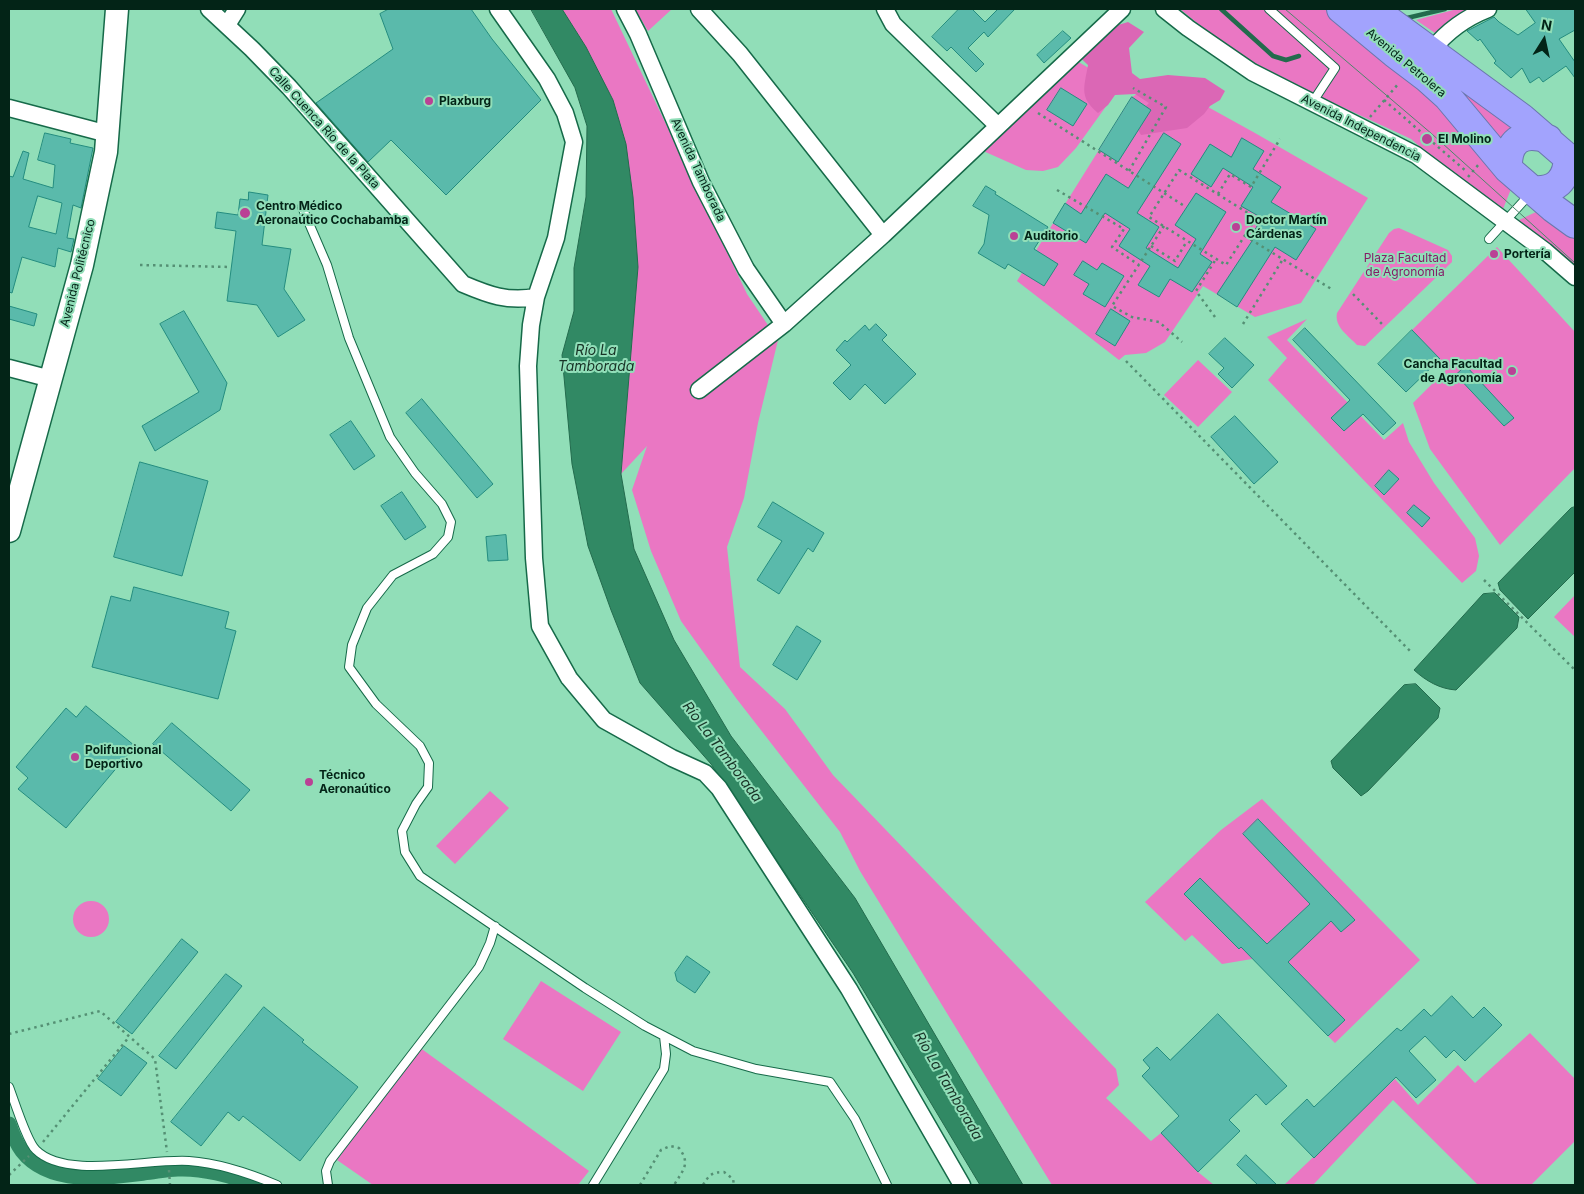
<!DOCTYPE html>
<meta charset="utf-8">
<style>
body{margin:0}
#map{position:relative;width:1584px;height:1194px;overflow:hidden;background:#91deb8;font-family:Inter,sans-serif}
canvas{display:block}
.frame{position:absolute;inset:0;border:10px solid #032417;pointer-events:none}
.north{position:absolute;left:1519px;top:15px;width:50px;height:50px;-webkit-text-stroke:4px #91deb8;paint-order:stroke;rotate:10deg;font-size:14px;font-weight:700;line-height:20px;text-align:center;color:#032417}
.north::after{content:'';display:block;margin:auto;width:18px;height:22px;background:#032417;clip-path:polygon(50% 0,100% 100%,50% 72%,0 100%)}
</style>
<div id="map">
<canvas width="1584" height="1194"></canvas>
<div class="frame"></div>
<div class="north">N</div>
</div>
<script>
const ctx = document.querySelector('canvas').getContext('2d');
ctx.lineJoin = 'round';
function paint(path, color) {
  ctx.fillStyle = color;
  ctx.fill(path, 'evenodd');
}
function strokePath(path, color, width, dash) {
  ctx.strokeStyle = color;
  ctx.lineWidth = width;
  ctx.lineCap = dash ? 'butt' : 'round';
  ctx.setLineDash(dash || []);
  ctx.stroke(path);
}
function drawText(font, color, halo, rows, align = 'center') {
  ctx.font = font + ' Inter,sans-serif';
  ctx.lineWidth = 4;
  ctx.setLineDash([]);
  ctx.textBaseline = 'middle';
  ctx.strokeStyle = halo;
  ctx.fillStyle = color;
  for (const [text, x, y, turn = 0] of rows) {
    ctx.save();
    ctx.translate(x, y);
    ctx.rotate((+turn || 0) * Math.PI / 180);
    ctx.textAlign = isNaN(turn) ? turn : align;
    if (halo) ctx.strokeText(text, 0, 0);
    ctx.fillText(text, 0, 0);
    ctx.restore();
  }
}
paint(new Path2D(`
 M562,9h49l136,285 31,46 -20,83 -14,75 -17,49 13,120 45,42 48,66 283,294 3,16 -13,13 45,43 10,-8 37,39 16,13h-162l-192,-314 -20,-39 -104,-134 -55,-77 -30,-70 -19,-61 15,-44 -26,28 17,-207 -12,-123 -13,-44 -27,-53z
 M635,9h37l-24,22z
 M1180,9h145l97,81 89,99 -8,20 -37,-23 -55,-47 -129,-60 -61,-36z
 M1357,9l159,114 -16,25z
 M1457,9h15l-23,13 -14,11 -19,-13z
 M1077,61l43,26 -44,61 -18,19 -15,4 -17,-1 -45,-20z
 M1145,89l43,7 67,37 113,65 -67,105 -46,14 -52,-31 -38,56 -19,11 -21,2 -6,5 -102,-79 115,-184z
 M1540,210l35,26v36l-58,-51z
 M1399,228l49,22 4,6v6l-87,84 -8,-1c-8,-9 -23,-18 -20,-32l52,-80 5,-4z
 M1497,247l78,85v136l-75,77 -70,-96 -17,-46 35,-35 -36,-38z
 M1307,319l-20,21 97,100 19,-17 6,19 25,41 41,55 4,18 -3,15 -14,12 -194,-203 19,-22 -20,-21z
 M1198,360l34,32 -34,35 -34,-32z
 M1575,595v42l-21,-20z
 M490,791l19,17 -54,56 -19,-18z
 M1262,799l158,161 -85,83 -7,-7 16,-16 -76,-77 -16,16 -30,5 -30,-29 -7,6 -40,-39 76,-72z
 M73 919a18 18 0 1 1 36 0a18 18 0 1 1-36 0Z
 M541,981l80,51 -38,59 -80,-52z
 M1530,1033l45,46v62l-44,44h-53l-85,-85 -80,85h-29l111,-106 23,26 40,-40 17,18z
 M419,1047l170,124 -11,14h-205l-36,-25z`), '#ea77c3');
paint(new Path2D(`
 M1128,22l16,10 -15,16 3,25 8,6 28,-4 37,3 20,13 -5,9 -10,6 -6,8 -17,14 -46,7 -7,-12 5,-10 10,-10 -14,-9 -20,1 -7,10 -10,8c-19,-16 -14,-25 -10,-48l-16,-15 43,-24z`), '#db67b5');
const water = new Path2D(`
 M531,9h31l24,38 27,53 13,44 7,53 5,70 -17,207 13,75 40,91 57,96 124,162 168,287h-43l-127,-212 -142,-209 -71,-81 -29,-73 -23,-64 -16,-82 -10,-109 12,-44v-43l12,-71 1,-71 -12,-38z
 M1575,507v65l-47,47 -28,-29 -2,-7 73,-75z
 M1495,593l24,24 -2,11 -61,62c-16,-1 -30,-9 -42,-20l69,-76z
 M1416,684l24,24 -2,10 -70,73 -7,5 -28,-28 -2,-7 73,-76z`);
paint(water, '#318964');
strokePath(water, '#236b4d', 1);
strokePath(new Path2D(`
 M1221,9l52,47 13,4 13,-4
 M1407,18l38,-9`), '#236b4d', 4.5);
strokePath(new Path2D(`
 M9,1124c3,9 7,19 13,27 27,35 84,27 122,22 11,-1 23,-4 34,-4 24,-1 53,6 75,16`), '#318964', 15);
const building = new Path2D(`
 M389,9h82l21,30 49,61 -95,95 -55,-55 -23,22 -52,-59 77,-54 -13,-35z
 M959,9h13l13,13 13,-13h17l-27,28 -4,-5 -16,16 16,16 -8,8 -25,-25 -4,4 -15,-14z
 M1526,9h49v21l-16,9 16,23v16l-9,-12 -23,16 -4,-5 -9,6 -8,-15 -11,10 -17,-15 2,-2 -16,-22 -2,2 -11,-10 27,-14 5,5 19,13 17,-12z
 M1063,31l8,7 -27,25 -7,-8z
 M1061,88l26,16 -14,22 -26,-16z
 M1132,97l19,13 -33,52 -19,-12z
 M45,133l26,6 -1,4 23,5 -12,60 -8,-3 -6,33 7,1 -3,13 -13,-4 -3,19 -33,-10 -10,36 -3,-1v-116l4,1 10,-26 6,2 -6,26 30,9 2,-23 -17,-5zM38,196l24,7 -6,31 -27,-7z
 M1164,133l17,11 -44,69 22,14 -13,21 32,20 18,-29 -21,-14 21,-32 30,19 -26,42 12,8 -20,30 -22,-13 -11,18 -21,-12 12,-19 -31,-20 11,-17 -25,-16 -19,30 -33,-20 12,-20 16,11 25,-40 22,14z
 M1242,138l22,13 -11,18 28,18 -10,15 45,27 -20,31 -21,-13 -38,60 -20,-13 39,-59 -3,-2 9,-15 -21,-12 12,-19 -30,-19 -12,19 -20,-13 19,-30 21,13z
 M986,186l10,6 -1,2 53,33 -14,22 24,15 -14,22 -36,-22 -3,5 -27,-16 6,-9 5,-29 -16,-9z
 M249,192l19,3 -6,50 29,4 -7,40 21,31 -27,17 -21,-32 -30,-4 9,-70 -21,-3 2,-16 21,3 2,-16 8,1z
 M1083,261l14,9 5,-7 22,13 -19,31 -22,-13 6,-10 -15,-9z
 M9,306l28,8 -3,12 -25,-7z
 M1111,309l19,12 -15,25 -19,-12z
 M184,311l43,72 -7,27 -65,41 -13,-25 57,-34 -39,-68z
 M876,324l11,11 -5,5 34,34 -31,30 -20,-20 -15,16 -17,-17 18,-18 -15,-15 9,-10 2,2 18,-17 4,5z
 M1305,328l91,95 -13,12 -20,-21 -19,17 -13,-13 19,-18 -57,-60z
 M1412,330l28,29 -34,33 -28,-28z
 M1225,338l29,27 -22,23 -14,-14 6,-6 -15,-14z
 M1466,366l48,52 -10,8 -48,-51z
 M422,399l71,85 -16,14 -71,-85z
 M1235,416l43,46 -24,22 -43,-47z
 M351,421l24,35 -21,14 -24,-35z
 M140,462l68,19 -26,95 -68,-19z
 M1389,470l10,9 -15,16 -9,-9z
 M402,492l24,35 -21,13 -24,-34z
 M773,502l51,31 -11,19 -5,-4 -29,46 -22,-14 25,-39 -24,-14z
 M1414,505l16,13 -8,9 -15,-14z
 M506,535l2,25 -20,1 -2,-24z
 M134,587l95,25 -4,16 11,3 -18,68 -126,-32 19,-71 19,5z
 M797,626l24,15 -24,39 -24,-15z
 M86,706l49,40 -69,82 -48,-39 10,-11 -12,-11 50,-59 10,9z
 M172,723l78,67 -19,21 -78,-67z
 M1258,819l97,101 -14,12 -10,-11 -43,41 57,58 -17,16 -87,-89 -2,2 -55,-55 16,-16 67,66 43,-40 -67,-70z
 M182,939l16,13 -66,82 -16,-12z
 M687,956l23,16 -15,21 -18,-12 -2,-8z
 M226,974l16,12 -66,83 -17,-13z
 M1452,996l21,22 11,-11 18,18 -37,36 -11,-11 -8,8 -21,-22 -16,15 27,29 -20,18 -20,-21 -82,81 -33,-34 26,-25 7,8 83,-79 4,3 23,-22 7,7z
 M264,1007l40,33 -2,2 56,45 -58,74 -57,-45 -4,5 -11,-9 -27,34 -30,-24z
 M1218,1014l69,72 -21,19 -10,-11 -27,26 11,11 -42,41 -37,-39 18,-17 -37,-40 8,-8 -7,-8 14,-13 13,13z
 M124,1046l23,17 -26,33 -23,-17z
 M1246,1155l31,30h-19l-21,-20z`);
paint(building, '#5abaab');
strokePath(building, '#248c7f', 1);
const lane = new Path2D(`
 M1269,9l66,59 -23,35
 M302,207l25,58 22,73 41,99 25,36 27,31 9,18 -3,15 -15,17 -40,21 -26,33 -15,37 -3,22 27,37 44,42 9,17 -1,24 -12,17 -14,27 3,21 15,24 165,112 60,38 48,25 63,18 74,13 25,37 32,66
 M1489,239l41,-45
 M9,1087c5,13 18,55 27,63 30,30 113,8 153,11 29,2 62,13 88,24
 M328,1185l-2,-14 4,-10 149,-194 11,-24 5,-17
 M593,1185l71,-116 2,-15 -2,-18`);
const street = new Path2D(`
 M209,9l43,40 37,38 174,197c26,11 44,18 73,13
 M498,9l49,70 18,34 9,29 -18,96 -20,59 -5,28 -3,41 6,192 6,68 29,52 35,42 68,38 33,15 14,15 130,201 113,196
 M625,9l13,25 63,148 45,87 38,55
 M699,9l41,45 143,181
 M885,9l8,15 105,102
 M1164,9l24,19 64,44 164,83 129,96 30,26
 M227,25l10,-16
 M1432,50c15,-19 33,-32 56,-41
 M9,108l99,26
 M9,368l42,11
 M699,390l85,-66 99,-89 239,-226`);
const secondary = new Path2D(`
 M9,531l73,-266 24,-113 11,-143`);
const highway = new Path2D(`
 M1341,9l53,44 33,25 20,18 61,73 45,39 22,16
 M1373,9l149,109 53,46
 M1508,169c-1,-27 13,-39 40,-30
 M1532,190c24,2 35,-10 36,-33`);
strokePath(lane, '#166a49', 10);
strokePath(street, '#166a49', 19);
strokePath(secondary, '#166a49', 25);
strokePath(highway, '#6a77ac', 30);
strokePath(new Path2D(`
 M1384,100l83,72
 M1038,113l148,94
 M1370,117l29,-34
 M1179,170l77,48 -30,47 -77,-48z
 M1129,171l37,-64 -33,-19
 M1468,177l11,-13
 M1057,190l67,39 -12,18 27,18
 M1218,194l12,-20 21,13 29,-48
 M1164,226l-52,80 20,11 27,5 23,20
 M1245,236l88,54
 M1151,246l24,15 12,-20
 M140,265l91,2
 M1353,294l30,31
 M1215,317l-19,-26 20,-32
 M1243,324l40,-65
 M1126,361l286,292
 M1484,580l91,90
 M9,1034l91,-23 55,48 12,93
 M43,1142l86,-105
 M169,1170l1,15
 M9,1175l20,-19
 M640,1185l21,-35 9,-4 9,2c12,16 4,22 -5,37
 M703,1185c6,-10 9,-13 21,-13l9,7 1,6`), '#559074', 2.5, [2.5, 4]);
strokePath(lane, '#fff', 8);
strokePath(street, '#fff', 16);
strokePath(secondary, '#fff', 22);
strokePath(highway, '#a2a3fd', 28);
strokePath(new Path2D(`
 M1285,9l147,125 143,129`), '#4e866c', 1);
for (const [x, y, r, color] of [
 [429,101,5,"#ba4195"],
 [1427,139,6,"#ba4195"],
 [245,213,6,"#ba4195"],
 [1236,227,5,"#ba4195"],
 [1014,236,5,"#ba4195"],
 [1494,254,5,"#ba4195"],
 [1512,371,5,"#ba4195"],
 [75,757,5,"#ba4195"],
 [309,782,5,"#ba4195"]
]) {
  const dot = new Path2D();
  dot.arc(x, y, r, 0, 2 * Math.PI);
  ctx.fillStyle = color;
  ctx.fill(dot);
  strokePath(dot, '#91deb8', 2);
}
drawText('12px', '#032417', '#91deb8', [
 ["Avenida Petrolera",1406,63,40],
 ["Calle Cuenca Río de la Plata",324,128,48],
 ["Avenida Independencia",1361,128,27],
 ["Avenida Tamborada",698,170,65],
 ["Avenida Politécnico",78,273,-76]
]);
drawText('bold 12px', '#032417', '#91deb8', [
 ["Plaxburg",439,101],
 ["El Molino",1438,139],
 ["Centro Médico",256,206],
 ["Aeronaútico Cochabamba",256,220],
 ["Doctor Martín",1246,220],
 ["Cárdenas",1246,234],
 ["Auditorio",1024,236],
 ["Portería",1504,254],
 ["Cancha Facultad",1502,364,"right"],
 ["de Agronomía",1502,378,"right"],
 ["Polifuncional",85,750],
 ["Deportivo",85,764],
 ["Técnico",319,775],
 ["Aeronaútico",319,789]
], 'left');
drawText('12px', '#851c67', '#91deb8', [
 ["Plaza Facultad",1405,258],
 ["de Agronomía",1405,272]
]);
drawText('italic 14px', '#183326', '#91deb8', [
 ["Río La",596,351],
 ["Tamborada",596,367],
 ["Río La Tamborada",722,752,53],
 ["Río La Tamborada",948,1086,60]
]);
</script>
